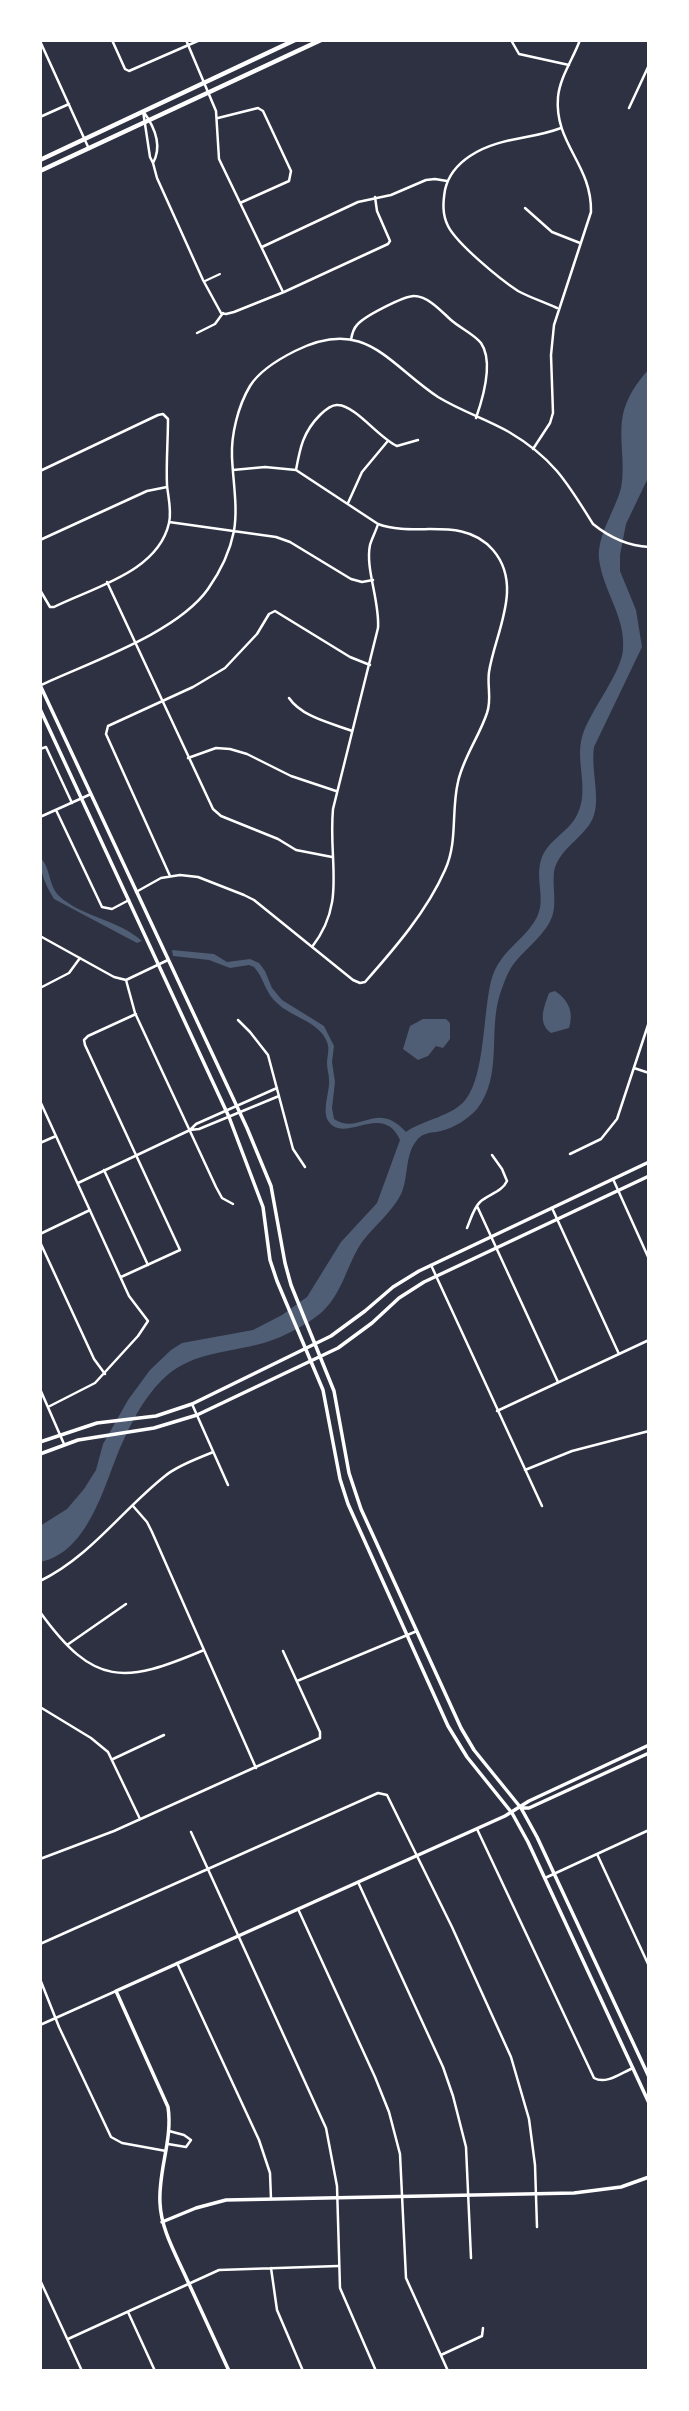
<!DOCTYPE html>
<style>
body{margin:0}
#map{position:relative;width:689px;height:2411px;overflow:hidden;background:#2d3142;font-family:"PT Sans Narrow",sans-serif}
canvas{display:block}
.frame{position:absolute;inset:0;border:42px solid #fff;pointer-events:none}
</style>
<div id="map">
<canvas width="689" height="2411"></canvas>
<div class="frame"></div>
</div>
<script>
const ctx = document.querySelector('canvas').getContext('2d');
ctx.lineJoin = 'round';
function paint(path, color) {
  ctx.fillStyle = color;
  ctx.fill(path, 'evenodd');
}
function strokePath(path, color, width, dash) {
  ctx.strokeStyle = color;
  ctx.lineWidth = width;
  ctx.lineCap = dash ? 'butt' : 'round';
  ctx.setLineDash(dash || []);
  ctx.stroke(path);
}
paint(new Path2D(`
 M649,369l-1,109 -22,46 -6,31v16l16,39 6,37 -48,100c-3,20 5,47 1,64 -4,24 -37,36 -41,61 -2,18 5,37 -6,53 -8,13 -22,24 -32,36 -8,9 -12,22 -16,33 -12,37 3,82 -23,115 -9,10 -23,19 -36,22 -9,2 -18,1 -24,9 -13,15 -8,40 -17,56 -9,17 -26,30 -38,46 -15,22 -19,50 -39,69 -15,14 -47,30 -67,34 -34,8 -68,9 -94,35 -19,19 -31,43 -42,68 -16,38 -32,105 -80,114v-36l27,-17 17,-20 12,-19 7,-26 25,-44 22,-30 21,-20 11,-7 71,-13 29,-15 25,-18 34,-55 36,-39 23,-63c-17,-39 -55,4 -71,-18 -8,-10 1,-30 0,-42 0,-6 -2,-11 -2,-16 0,-8 3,-15 0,-22 -7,-20 -36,-25 -50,-39 -12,-10 -13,-25 -23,-36l-5,-2 -19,3 -21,-8 -36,-4 -1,-6 42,4 13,8 23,-3 9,4 6,8 7,17 10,12 42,26 10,20 -2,16 3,20 -3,26 2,11c26,17 42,-20 72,13 16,-12 48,-16 60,-33 19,-25 17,-86 25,-118 9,-32 33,-39 46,-64 9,-18 -2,-38 4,-57 6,-20 28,-28 36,-45 13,-25 -2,-53 5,-78 7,-25 39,-63 41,-87 3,-33 -20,-59 -24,-91 -2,-24 16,-48 22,-71 5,-24 -3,-50 2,-74 4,-17 14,-32 26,-45z
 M40,857c11,11 8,28 19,39 23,21 60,24 83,45l-5,2 -83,-44c-8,-13 -14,-26 -14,-42z
 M555,991c14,9 19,22 14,37l-18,5c-14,-10 -7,-26 -2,-40z
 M423,1019h23l4,4v16l-7,9 -7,-2 -8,10 -10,4 -15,-11 7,-23z`), '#4f5d75');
strokePath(new Path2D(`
 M205,281l15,-7`), '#fff', 2);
strokePath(new Path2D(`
 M112,40l13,29 4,2 71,-31
 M186,40l30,71 3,48 64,133
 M511,40l8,14 50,11
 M40,41l49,108
 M629,108l20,-43
 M143,111l7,46 3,6 4,15 46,102 18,33 5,1 8,-2 50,-20 104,-48 2,-3 -13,-30 -2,-14
 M143,111c11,15 20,34 10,52
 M40,117l29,-13
 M218,118l40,-10 5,3 28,60 -2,10 -49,22
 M525,208l27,24 28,11
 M262,247l96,-45 33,-7 35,-15 9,-1 12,2
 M557,308c-13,-6 -26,-10 -39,-17 -17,-11 -61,-47 -70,-65 -6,-12 -5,-24 -3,-36 3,-14 13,-26 25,-34 28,-19 60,-16 91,-28
 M197,333l18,-9 8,-11
 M351,340c1,-6 2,-11 6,-15 6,-8 48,-30 58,-29 14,1 26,15 36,24 9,8 23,14 30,23 13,19 2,55 -5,75
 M533,449l17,-26 3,-10 -2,-58 3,-30 37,-113c1,-48 -37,-68 -33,-115 2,-20 15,-38 22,-57
 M296,470c4,-22 7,-38 24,-55 4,-4 11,-11 18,-10 18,1 41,33 59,41l21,-6
 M40,471l118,-56 5,-1 5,5c0,22 -2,44 -1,66 1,12 5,25 2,38 -11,49 -75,64 -115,84h-4l-10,-17
 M348,503l14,-31 25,-30
 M169,522l107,15 14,5 61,37 11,3 11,-2
 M40,540l107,-49 20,-4
 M107,582l106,227 8,7 57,23 18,11 36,7
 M41,685c49,-23 136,-52 167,-96 12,-17 22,-38 26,-58 4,-24 -1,-49 -2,-74 -1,-22 6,-51 18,-71 10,-16 29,-27 45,-35 70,-35 92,12 143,46 23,14 48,22 71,35 44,26 58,50 84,92 16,13 36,22 56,23
 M289,698c13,19 42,25 63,33
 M40,749l6,-2 26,56
 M188,758l28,-10 14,1 17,5 44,22 45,15
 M56,810l46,97 10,2 17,-9
 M40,817l51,-23
 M170,876l-64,-142 2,-8 85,-39 32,-19 32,-34 12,-20 6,-3 75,46 20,8
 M136,892l25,-14 19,-3 18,2 46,18 10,5 99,80 7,3 5,-1c30,-34 62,-71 80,-112 13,-28 6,-59 13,-88 5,-24 21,-45 29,-69 5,-14 0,-26 2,-41 6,-39 35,-86 4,-122 -30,-35 -77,-12 -115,-26l-82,-54 -31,-3 -32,3
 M40,936l74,41 12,3 42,-20
 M312,947c35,-45 16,-84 21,-138l45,-181c2,-27 -13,-59 -8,-83 2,-7 6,-14 8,-21
 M126,980l9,33 81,174 6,11 11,6
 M40,988l29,-15 11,-15
 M238,1020l12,12 18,23 25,94 12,18
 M634,1068l15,5
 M277,1088l-81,36 -6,6 9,-1 80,-33
 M40,1101l89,195 19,25 -10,15 -43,47 -47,24
 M40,1143l16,-7
 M570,1154l31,-15 16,-20 32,-97
 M104,1170l44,95
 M613,1179l36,80
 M78,1183l112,-53
 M477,1206l81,176
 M552,1208l67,146
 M467,1228c4,-9 6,-19 13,-26 9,-8 22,-10 27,-21l-5,-12 -10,-14
 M40,1234l50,-24
 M40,1242l54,117 11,15
 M431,1265l111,241
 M121,1277l59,-27 -95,-205 -1,-5 4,-4 48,-22
 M40,1389l24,55
 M192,1404l36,81
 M497,1411l152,-71
 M525,1470l47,-19 77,-20
 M133,1506l14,16 5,10 104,236
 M40,1581c50,-24 82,-71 125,-105 13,-11 32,-17 48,-24
 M40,1612c54,75 84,72 164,38
 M67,1645l59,-41
 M297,1681l120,-50
 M40,1707l51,31 17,14 32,67
 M113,1759l51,-24
 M477,1829l117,249c12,7 27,-5 39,-10
 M191,1832l135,296 11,58 3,102 36,83
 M597,1854l52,112
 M40,1859l74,-28 206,-93v-6l-37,-81
 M545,1878l104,-48
 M358,1882l85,185 10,29 13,51 5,111
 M298,1909l77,168 14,35 11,42 6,124 42,93
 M40,1944l338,-151 9,2 65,132 59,130 18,62 6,46 2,62
 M177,1963l82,177 11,33 1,26
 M40,1979l19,48 52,110 11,6 44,8
 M40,2025l76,-34
 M168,2144l18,3 5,-7 -7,-5 -15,-4
 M271,2268l6,42 26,61
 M40,2280l42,91
 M128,2312l27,59
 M68,2339l151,-69 119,-4
 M441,2355l41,-19 1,-8`), '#fff', 2.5);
strokePath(new Path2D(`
 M523,1808h6l120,-55
 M162,2222l34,-14 30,-8 348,-7 47,-6 28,-10
 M229,2371c-15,-33 -30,-65 -45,-98 -10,-22 -23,-45 -24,-70 -2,-33 13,-63 8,-96l-52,-116 389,-175 24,-15 120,-56`), '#fff', 3.5);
strokePath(new Path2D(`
 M40,685l207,443 24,58 14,77 6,22 43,106 15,82 12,36 100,219 13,22 47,58 16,29 112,240
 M40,709l189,408 34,90 7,53 7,21 46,109 17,89 8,25 100,222 19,31 45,56 16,29 121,261
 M40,1442l57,-19 59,-7 36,-12 139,-68 34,-25 28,-24 26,-16 230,-109
 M40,1454l38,-14 76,-12 43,-13 141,-67 34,-25 27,-25 25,-16 225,-106`), '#fff', 3.5);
strokePath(new Path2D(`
 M40,160l255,-120
 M40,171l281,-131`), '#fff', 4.5);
</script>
